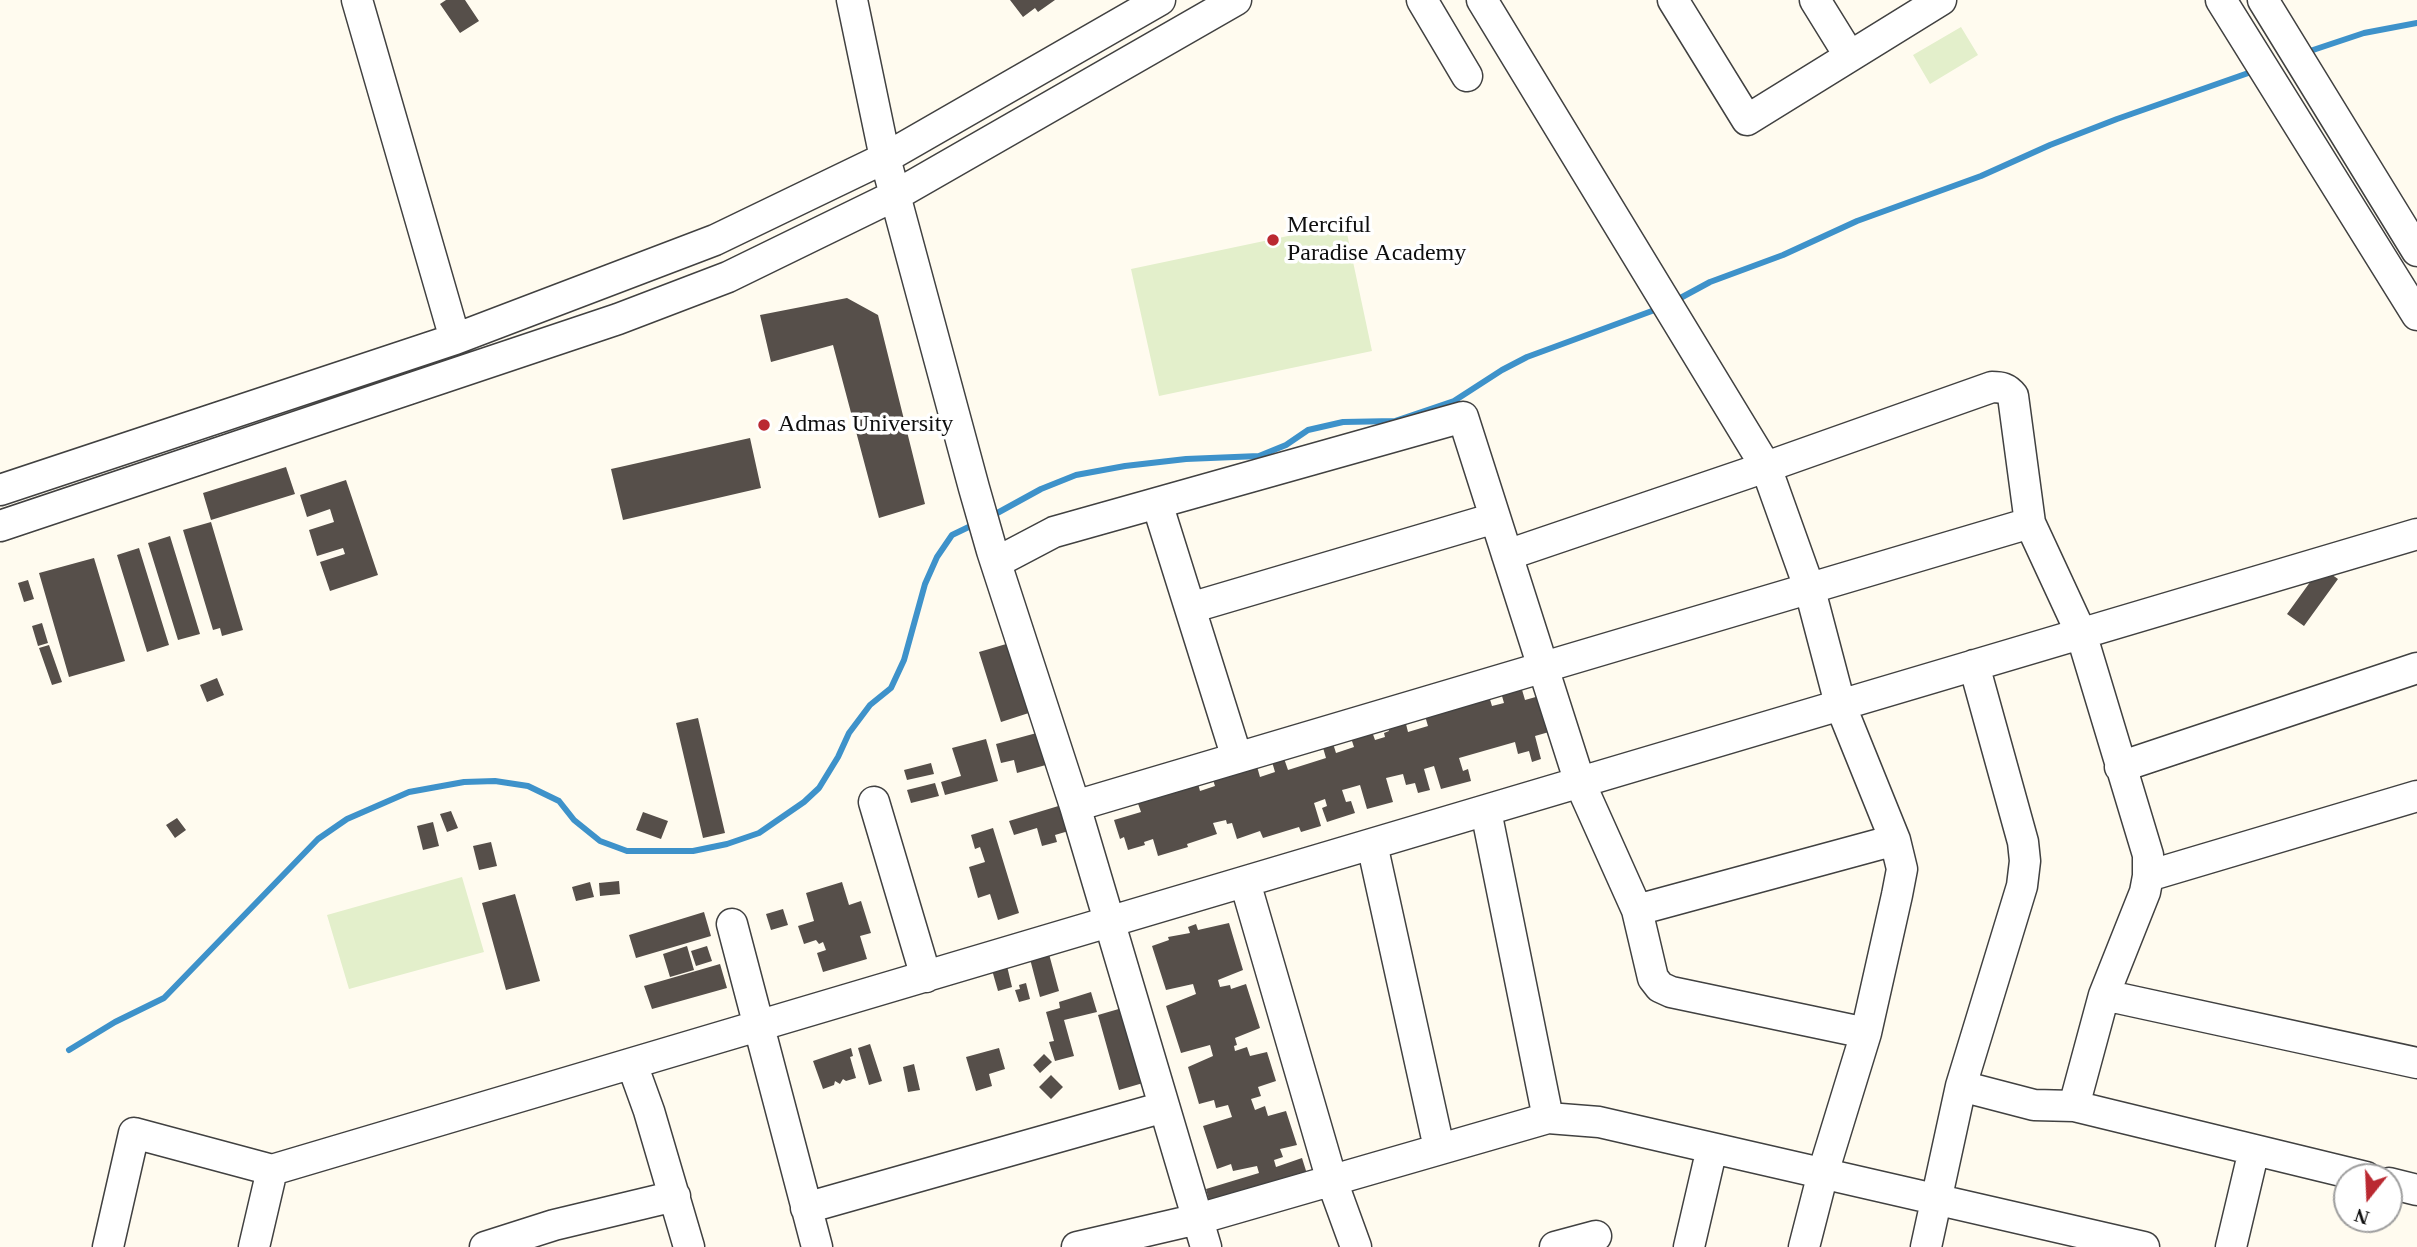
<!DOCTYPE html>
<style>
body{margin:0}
#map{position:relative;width:2417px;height:1247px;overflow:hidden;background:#fffbef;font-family:"Times New Roman",serif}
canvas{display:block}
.north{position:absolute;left:2333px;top:1163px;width:70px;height:70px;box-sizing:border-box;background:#fff;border:2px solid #9f9f9f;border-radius:50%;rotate:198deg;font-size:19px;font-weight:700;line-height:28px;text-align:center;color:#0e0e0e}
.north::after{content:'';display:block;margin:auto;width:24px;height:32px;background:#ba2931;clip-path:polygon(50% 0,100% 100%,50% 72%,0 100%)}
</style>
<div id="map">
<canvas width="2417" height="1247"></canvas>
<div class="north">N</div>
</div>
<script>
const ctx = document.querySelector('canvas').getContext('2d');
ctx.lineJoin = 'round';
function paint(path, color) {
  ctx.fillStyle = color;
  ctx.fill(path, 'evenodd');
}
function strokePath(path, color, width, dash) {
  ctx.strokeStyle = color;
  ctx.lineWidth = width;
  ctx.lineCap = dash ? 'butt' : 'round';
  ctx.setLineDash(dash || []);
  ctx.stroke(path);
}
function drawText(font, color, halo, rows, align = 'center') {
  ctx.font = font + ' "Times New Roman",serif';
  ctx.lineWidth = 7;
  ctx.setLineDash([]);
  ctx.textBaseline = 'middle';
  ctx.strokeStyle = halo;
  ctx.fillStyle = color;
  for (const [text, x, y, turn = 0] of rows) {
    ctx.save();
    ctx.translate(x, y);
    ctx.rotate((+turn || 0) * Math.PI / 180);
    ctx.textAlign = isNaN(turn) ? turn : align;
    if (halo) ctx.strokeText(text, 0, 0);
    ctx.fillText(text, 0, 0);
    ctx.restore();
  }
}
paint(new Path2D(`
 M1961,27l17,28 -48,29 -17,-29z
 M1345,224l27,127 -213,45 -28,-127z
 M462,877l22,75 -135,37 -22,-74z`), '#e3efcb');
strokePath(new Path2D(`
 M2304,53l60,-20 53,-10
 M1673,302l37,-20 73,-27 74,-34 124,-45 69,-31 67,-26 137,-48
 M990,517l51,-28 35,-14 49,-9 61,-7 73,-3 27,-11 22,-15 35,-8 52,-1 59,-20 48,-31 25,-13 133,-49
 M69,1050l46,-28 49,-24 154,-159 29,-20 62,-27 55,-10 31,-1 33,5 31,15 15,19 26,21 27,10h66l34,-7 32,-11 45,-31 15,-14 19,-31 11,-24 21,-28 21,-17 13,-28 21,-76 12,-27 15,-22 25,-12`), '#3e92ca', 6);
paint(new Path2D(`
 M446,0h19l14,21 -19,12 -20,-29z
 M1010,0h45l-17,12 -3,-4 -12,9z
 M847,298l31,17 47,189 -46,14 -46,-173 -62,17 -11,-47z
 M750,438l11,50 -138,32 -12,-51z
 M286,467l9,27 -84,26 -8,-27z
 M346,480l32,95 -48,16 -10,-29 25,-8 -2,-6 -26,8 -8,-26 25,-8 -4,-13 -23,8 -7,-22z
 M211,522l32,108 -21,6 -2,-8 -7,2 -30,-100z
 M170,536l30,98 -22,6 -30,-97z
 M139,548l30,97 -22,7 -30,-97z
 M94,558l31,103 -56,16 -30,-104z
 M2321,567l17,12 -34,47 -17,-12z
 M28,580l6,19 -10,3 -6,-19z
 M42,623l6,20 -10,3 -6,-20z
 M1013,642l22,69 -34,11 -22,-70z
 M49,645l13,37 -10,3 -13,-37z
 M1518,676l7,24 25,-7 17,58 -12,3 -6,-22 -14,4 6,23 -9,3 -3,-11 -11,3 -3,-12 -56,16 4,13 5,-2 3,12 -30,8 -7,-23 -10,3 6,21 -12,3 -3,-10 -9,2 -3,-11 -17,4 7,24 -26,7 -7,-24 -14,4 -4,1 4,12 5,-1 4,12 -28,9 -5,-14 5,-2 -2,-7 -11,4 7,23 -20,6 -2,-5 -36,11 -3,-7 -23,8 -5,-16 -5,1 -1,-4 -13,3 4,11 -30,10 1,3 -30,9 -5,-17 -9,3 1,3 -17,5 -4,-13 -4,2 -6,-19 27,-8 -5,-14 30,-14 3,10 15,-4 -2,-5 15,-5 3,11 15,-5 -5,-15 46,-8 4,14 15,-5 -7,-24 11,-4 9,26 38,-12 -7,-24 10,-3 7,22 18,-6 -8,-24 24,3 5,14 10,-3 -1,-4 5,-2 -6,-17 22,6 3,12 20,-6 -6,-20 63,-23 7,23 12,-3 -6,-21z
 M217,678l7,17 -17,7 -7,-17z
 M698,718l27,115 -22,5 -27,-115z
 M1044,731l9,32 -36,10 -3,-13 -13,3 -5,-19z
 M986,739l12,42 -53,14 -4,-13 20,-6 -9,-28z
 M931,763l3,11 -27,6 -3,-10z
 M935,783l4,13 -28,7 -4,-13z
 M1065,804l7,26 -17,5 2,7 -15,4 -5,-18 -23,7 -5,-14z
 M451,811l7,17 -11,4 -7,-18z
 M643,812l25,9 -7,18 -25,-9z
 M177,818l9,12 -11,8 -9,-13z
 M433,822l6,24 -16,4 -6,-24z
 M993,828l26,85 -21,7 -8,-26 -12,4 -9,-31 16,-5 -5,-15 -5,2 -4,-14z
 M491,842l6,24 -18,4 -6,-24z
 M619,881l1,13 -20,2 -1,-13z
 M590,882l4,15 -18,4 -4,-14z
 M842,882l7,23 12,-4 10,32 -11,3 7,23 -44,13 -6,-19 9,-3 -3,-8 -4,2 -3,-4 -12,4 -6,-18 16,-5 -8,-28z
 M515,894l25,87 -34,9 -24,-87z
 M783,909l5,16 -17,5 -5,-16z
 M704,912l7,24 -75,22 -7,-23z
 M1229,923l14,47 -25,10 2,7 10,-2 1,4 15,-5 14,44 -25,10 2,7 -3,1 1,5 12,-4 3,9 17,-4 9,29 -18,6 3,9 -10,3 4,11 10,-4 3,10 18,-5 11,34 -17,4 3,8 -9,3 2,7 26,-9 5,16 -97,30 -4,-15 53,-16 -2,-7 -24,5 -2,-7 -14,5 -14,-43 29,-9 -4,-12 -12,3 -2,-8 -15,4 -11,-37 25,-11 -3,-11 -29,8 -15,-47 30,-12 -3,-10 -27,6 -14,-44 17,-6 -1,-3 22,-4 -2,-6 8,-3 2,6z
 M687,946l7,24 -24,7 -7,-23z
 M707,946l5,15 -16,5 -5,-15z
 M1049,954l10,37 -19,6 -10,-38z
 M720,964l7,24 -75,21 -8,-23z
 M1007,966l5,21 -14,4 -6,-21z
 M1026,983l4,16 -11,3 -4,-12 5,-1 -1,-4z
 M1091,992l6,20 -33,8 10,36 -19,5 -6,-19 5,-1 -8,-29 14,-4 -1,-6z
 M1129,1006l21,75 -31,9 -21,-75z
 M870,1044l12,37 -13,4 -11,-37z
 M851,1048l2,8 -3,1 6,21 -10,3 -3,-2 -3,5 -5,-3 -1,4 -11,4 -10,-28z
 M999,1048l6,21 -16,5 3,12 -16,5 -10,-34z
 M1044,1054l8,8 -12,11 -7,-8z
 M914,1064l6,26 -12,2 -5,-25z
 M1051,1075l12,12 -12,12 -12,-12z`), '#564f4a');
const minor = new Path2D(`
 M357,0l98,339
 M852,0l33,158 89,330 18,63 83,255 131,441
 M1422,0l45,76
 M1482,0l284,467 44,123 30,114 55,136 7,29 -5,26 -31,138 -43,140 -19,74
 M1673,0l74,120 194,-120
 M1815,0l34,55
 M2221,0l196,315
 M2263,0l154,251
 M0,490l455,-151 260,-99 170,-82 275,-158
 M1157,503l80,255
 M0,526l618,-207 110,-42 168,-82 340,-195
 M1507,555l259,-88 226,-80c9,0 15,1 21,9l17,127 51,110 67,222v21l-3,16 -41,103 -30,111
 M997,562l57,-30 409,-115 117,366 57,127 16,68 7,9 11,5 195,41
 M1190,608l305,-90
 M2120,767l297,-99
 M874,802l52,175
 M1075,806l955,-283
 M1486,811l62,307
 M1372,844l67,304
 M2148,876l269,-80
 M1245,882l87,299 24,66
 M1637,910l258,-70
 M732,924l85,323
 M2104,995l313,68
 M632,1064l17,47 40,136
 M1961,1086l73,19 40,1 292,71
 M2389,1183l28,7
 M806,1208l358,-101
 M108,1247l26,-114 138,37 2145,-636
 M254,1247l18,-77
 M485,1247l69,-22 121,-29
 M1077,1247l121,-28 350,-101 51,4 545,125
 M1555,1247l41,-11
 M1689,1247l23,-99
 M1926,1247l35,-161 61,-200 3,-25 -2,-19 -49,-177
 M2231,1247l23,-97`);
strokePath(minor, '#414141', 33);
strokePath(minor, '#fff', 30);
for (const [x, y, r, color] of [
 [1273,240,7,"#ba2931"],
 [764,425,7,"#ba2931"]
]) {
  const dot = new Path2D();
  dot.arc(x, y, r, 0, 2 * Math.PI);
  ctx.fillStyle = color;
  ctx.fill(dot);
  strokePath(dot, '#fff', 2.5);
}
drawText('24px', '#0e0e0e', '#fff', [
 ["Merciful",1287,226],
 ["Paradise Academy",1287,254],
 ["Admas University",778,425]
], 'left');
</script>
